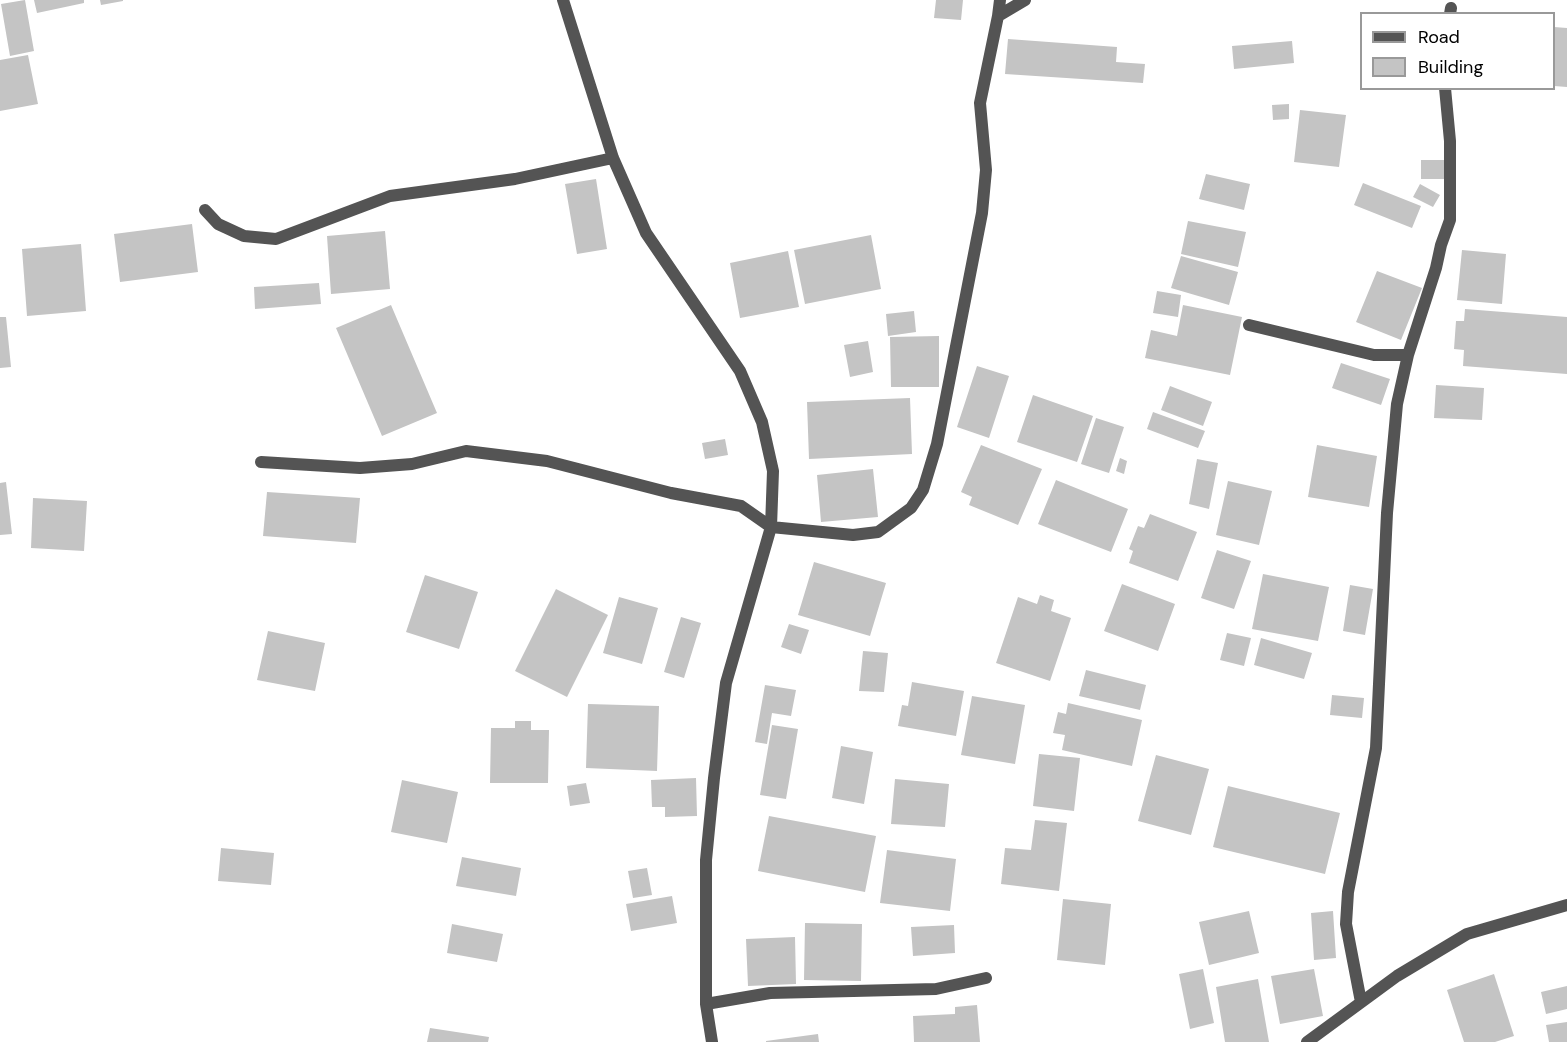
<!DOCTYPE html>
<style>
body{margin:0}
#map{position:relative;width:1567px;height:1042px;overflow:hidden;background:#fff;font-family:"DM Sans",sans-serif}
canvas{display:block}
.legend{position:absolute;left:1360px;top:12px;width:195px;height:78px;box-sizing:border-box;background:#fff;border:2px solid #999;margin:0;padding:8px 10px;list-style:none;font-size:18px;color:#000}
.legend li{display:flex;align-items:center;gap:12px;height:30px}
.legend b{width:30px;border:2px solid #999}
</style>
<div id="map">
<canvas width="1567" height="1042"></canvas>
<ul class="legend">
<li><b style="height:8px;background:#545454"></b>Road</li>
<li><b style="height:16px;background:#c4c4c4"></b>Building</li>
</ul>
</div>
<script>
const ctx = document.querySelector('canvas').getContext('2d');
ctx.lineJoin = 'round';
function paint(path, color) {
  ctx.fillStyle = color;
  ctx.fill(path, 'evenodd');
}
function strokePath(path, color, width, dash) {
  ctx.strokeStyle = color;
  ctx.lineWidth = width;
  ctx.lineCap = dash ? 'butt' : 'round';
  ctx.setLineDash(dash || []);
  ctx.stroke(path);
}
paint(new Path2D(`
 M25,0l9,51 -24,5 -9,-52z
 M34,0h50v3l-47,10z
 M100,0h23v1l-22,4z
 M936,0h27l-2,20 -27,-2z
 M1554,27l13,1v59l-13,-1z
 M1008,39l109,8 -1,15 29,2 -2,19 -138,-9z
 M1292,41l2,22 -60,6 -2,-23z
 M28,55l10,49 -38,7v-51z
 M1289,104v15l-16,1 -1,-15z
 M1300,110l46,5 -7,52 -45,-5z
 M1421,160h25l-1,19h-24z
 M1206,174l44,10 -6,26 -45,-11z
 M596,179l11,70 -30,5 -12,-70z
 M1363,183l58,23 -9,22 -58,-23z
 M1420,184l20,11 -7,12 -20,-10z
 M1188,221l58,11 -8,35 -57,-13z
 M192,224l6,48 -78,10 -6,-48z
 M385,231l5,58 -59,5 -4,-58z
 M871,235l10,54 -76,15 -11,-54z
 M81,244l5,67 -59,5 -5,-67z
 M1462,250l44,4 -4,50 -45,-4z
 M788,251l11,56 -59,11 -10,-55z
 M1181,256l57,16 -9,33 -58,-17z
 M1377,271l45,17 -21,52 -45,-18z
 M319,283l2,21 -66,5 -1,-22z
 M1157,291l24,4 -3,22 -25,-4z
 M391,305l46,108 -55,23 -46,-108z
 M1183,305l59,12 -12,58 -85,-17 6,-28 26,6z
 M1465,309l102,8v57l-104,-8 1,-16 -10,-1 2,-28h8z
 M914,311l2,21 -28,4 -2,-22z
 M0,317h6l5,50 -11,1z
 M939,336v51h-48l-1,-50z
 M868,341l5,31 -23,5 -6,-32z
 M1341,363l49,16 -9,26 -49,-17z
 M977,366l32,10 -20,62 -32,-11z
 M1436,385l48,3 -2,32 -48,-2z
 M1170,386l42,16 -9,24 -42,-16z
 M1033,395l60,21 -16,46 -60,-20z
 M910,398l2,56 -103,5 -2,-57z
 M1153,412l52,19 -7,17 -51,-19z
 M1096,418l28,9 -15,46 -28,-9z
 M725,439l3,16 -23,4 -3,-16z
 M981,445l61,24 -24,56 -49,-20 3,-8 -11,-5z
 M1317,445l60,11 -8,51 -61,-10z
 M1120,458l7,3 -3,13 -8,-3z
 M1197,459l21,4 -9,46 -20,-5z
 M873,469l5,48 -57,5 -4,-47z
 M1056,480l72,29 -17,43 -73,-28z
 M1228,481l44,10 -13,54 -43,-10z
 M6,482l6,52 -12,1v-52z
 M267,492l93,6 -4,45 -93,-7z
 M33,498l54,3 -3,50 -53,-3z
 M1150,514l47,18 -19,49 -49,-18 4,-12 -4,-2 9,-23 6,2z
 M1217,550l34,11 -17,48 -33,-11z
 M814,562l72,21 -16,53 -72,-21z
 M1263,574l66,13 -11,54 -66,-12z
 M425,575l53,17 -19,57 -53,-17z
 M1122,584l53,20 -17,47 -54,-20z
 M1350,585l23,4 -8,46 -22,-4z
 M556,589l52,26 -41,82 -52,-26z
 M1040,595l14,5 -3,11 20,7 -21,63 -54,-18 22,-66 19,7z
 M619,597l39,11 -16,56 -39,-11z
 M681,617l20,6 -17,55 -20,-6z
 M789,624l20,6 -8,24 -20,-7z
 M268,631l57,12 -10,48 -58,-11z
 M1227,633l24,5 -7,28 -24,-6z
 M1261,638l51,15 -8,26 -50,-14z
 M863,651l25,2 -4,39 -25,-1z
 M1086,670l60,15 -6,25 -61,-14z
 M912,682l52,9 -8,45 -58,-10 4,-21 6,1z
 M765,685l31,5 -5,26 -19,-3 -5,31 -12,-2z
 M1332,695l32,3 -2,20 -32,-3z
 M972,696l53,9 -10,59 -54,-9z
 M1068,703l74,17 -10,46 -70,-16 3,-15 -12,-2 5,-21 8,2z
 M588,704l71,2 -2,65 -71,-3z
 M515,721h16v9h18l-1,53h-58l1,-55h24z
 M772,725l26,4 -12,70 -26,-4z
 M841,746l32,6 -9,52 -32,-6z
 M1039,754l41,4 -6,53 -41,-5z
 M1156,755l53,14 -18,66 -53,-14z
 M696,778l1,38 -32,1v-10h-13l-1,-27z
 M895,779l54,5 -4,43 -54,-3z
 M402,780l56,12 -11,51 -56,-11z
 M586,783l4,20 -20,3 -3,-20z
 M1228,786l112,27 -15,61 -112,-27z
 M769,816l107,20 -11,56 -107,-21z
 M1035,820l32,3 -8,68 -58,-7 4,-36 26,2z
 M221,848l53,5 -3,32 -53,-4z
 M887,850l69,9 -6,52 -70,-8z
 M462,857l59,11 -5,28 -60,-10z
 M647,868l5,27 -19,3 -5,-27z
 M672,896l5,27 -46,8 -5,-27z
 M1063,899l48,5 -6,61 -48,-5z
 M1249,911l10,42 -50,12 -10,-43z
 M1333,911l3,47 -22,2 -3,-47z
 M805,923l57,1 -1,57 -57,-1z
 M452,924l51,10 -6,28 -50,-9z
 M954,925l1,28 -42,3 -2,-29z
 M795,937l1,47 -48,2 -2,-47z
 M1203,969l11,54 -24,6 -11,-55z
 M1314,969l9,47 -43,8 -9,-48z
 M1494,974l20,62 -19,6h-31l-17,-52z
 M1258,979l11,63h-44l-9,-55z
 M1567,986v23l-21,5 -5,-22z
 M977,1005l3,37h-66l-1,-26 42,-2v-7z
 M1567,1022v20h-18l-3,-17z
 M430,1028l59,9 -1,5h-61z
 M818,1034l1,8h-53v-1z`), '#c4c4c4');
strokePath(new Path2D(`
 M563,0l50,158 33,75 94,138 22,51 11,49 -2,56 -45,156 -12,95 -8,82v144l6,38
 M1450,14l1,-6
 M998,16l2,-16
 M205,210l13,14 26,12 32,3 114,-43 125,-17 98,-21
 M1249,325l125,30h34l28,-87 5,-23 9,-25v-79l-5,-53
 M261,462l99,6 52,-4 54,-13 81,10 124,32 70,13 30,21 82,8 25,-3 33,-24 12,-18 14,-46 45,-231 4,-43 -6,-67 18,-87 27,-16
 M1361,1002l-15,-78 2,-32 28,-144 11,-235 10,-109 11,-49
 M706,1004l64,-11 166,-4 50,-11
 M1307,1042l90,-66 70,-42 100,-29`), '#545454', 12);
</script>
